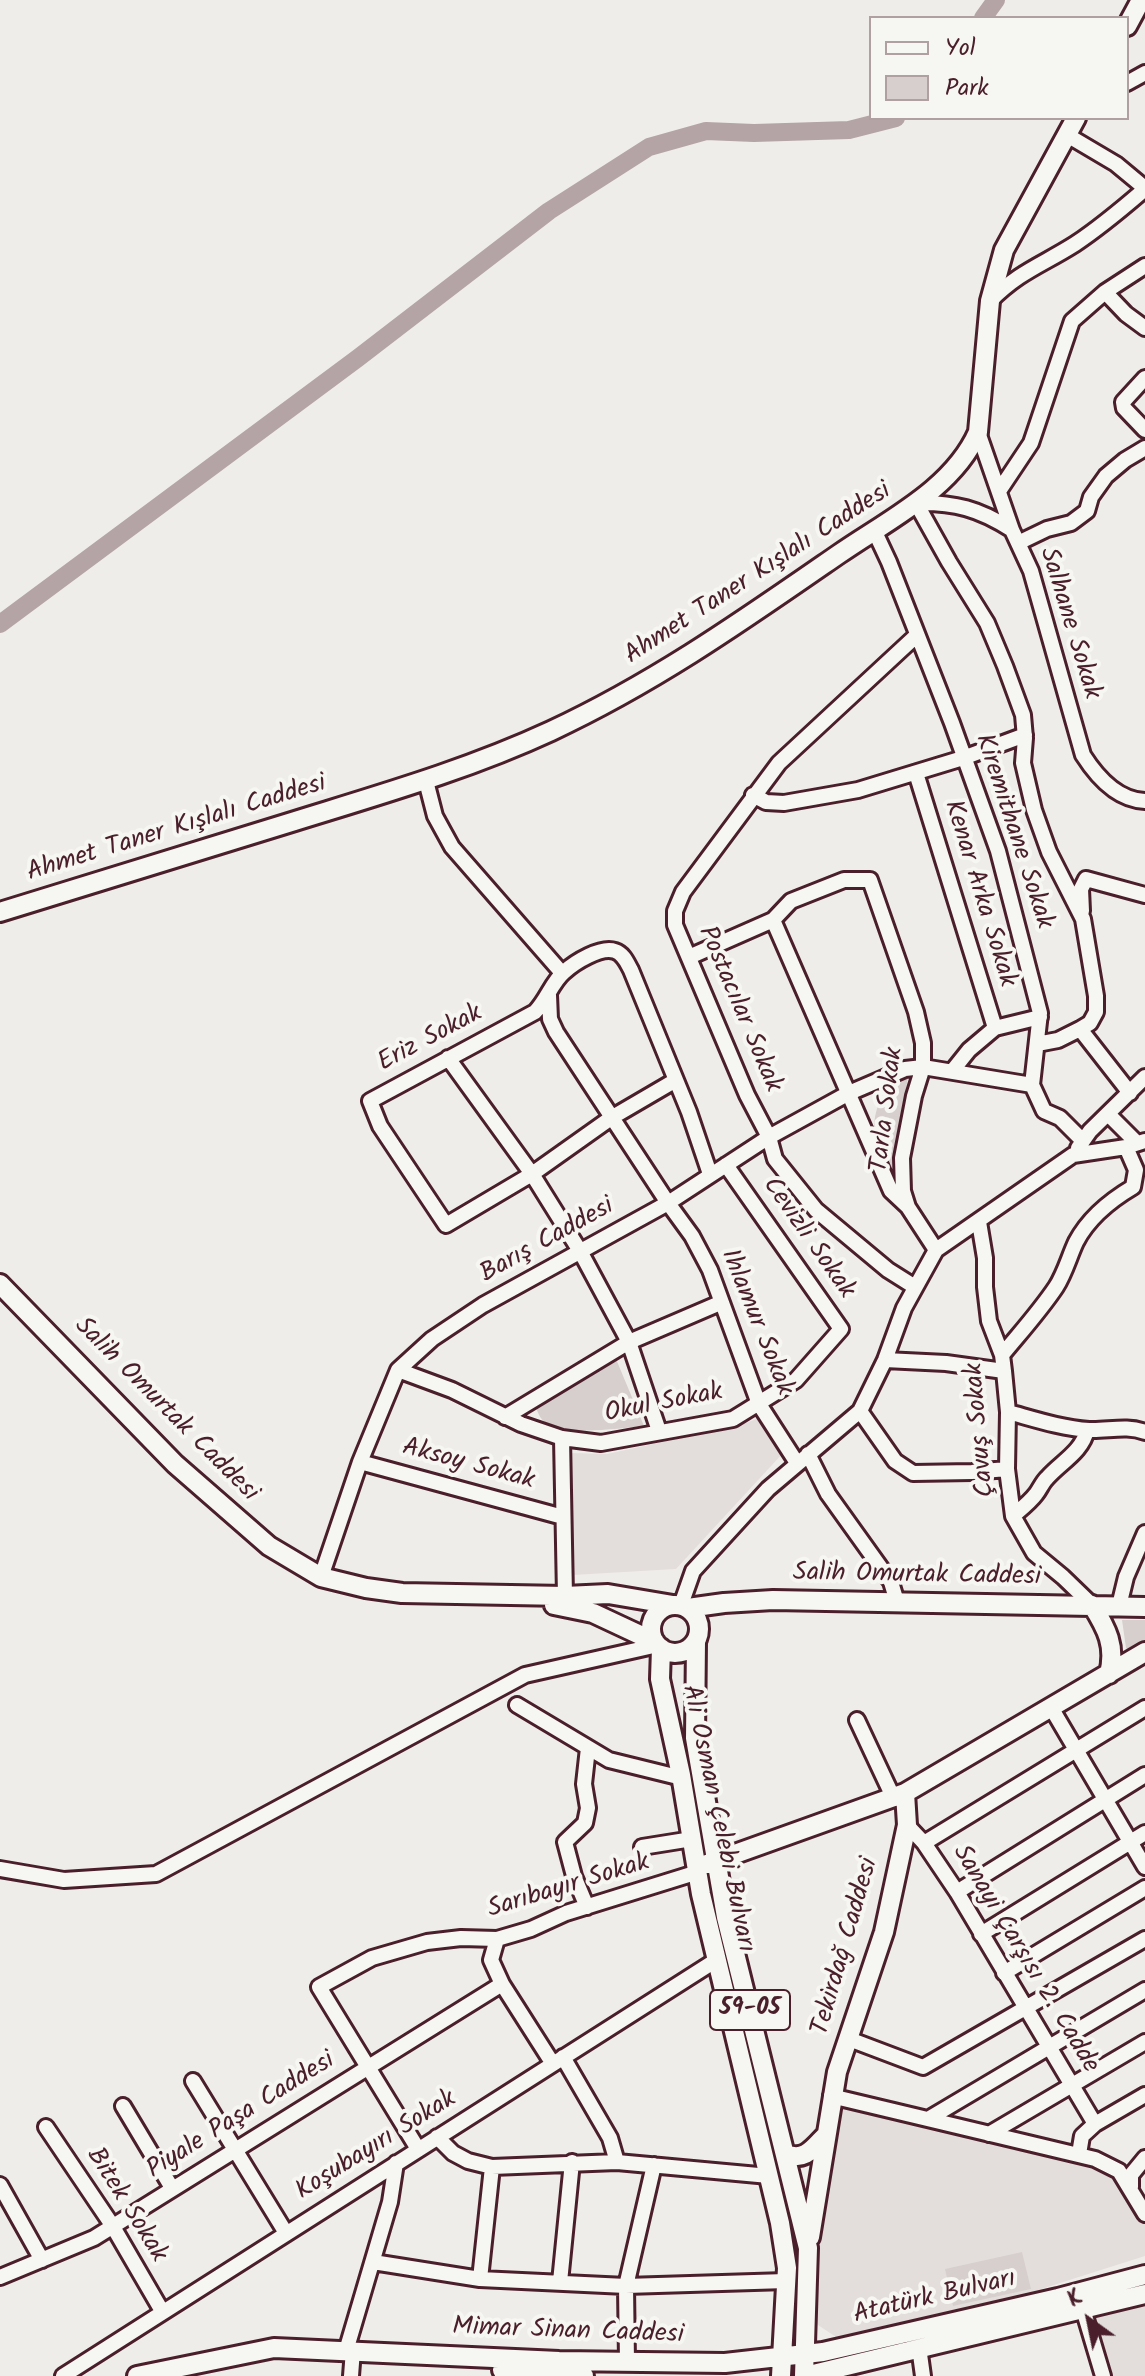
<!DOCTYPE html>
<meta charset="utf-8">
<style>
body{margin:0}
#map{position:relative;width:1145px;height:2376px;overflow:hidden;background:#efedea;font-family:Kalam,sans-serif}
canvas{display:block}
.legend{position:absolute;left:869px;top:16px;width:260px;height:104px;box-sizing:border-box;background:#f6f6f2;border:2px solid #b1a0a2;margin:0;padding:10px 14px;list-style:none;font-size:24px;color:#4a1f2b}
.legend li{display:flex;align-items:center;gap:16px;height:40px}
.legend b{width:40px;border:2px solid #b1a0a2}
.north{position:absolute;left:1049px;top:2280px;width:80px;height:80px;-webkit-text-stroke:6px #f6f6f2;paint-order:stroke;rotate:327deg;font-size:22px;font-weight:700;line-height:32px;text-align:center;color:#4a1f2b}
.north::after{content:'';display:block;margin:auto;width:28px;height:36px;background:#4a1f2b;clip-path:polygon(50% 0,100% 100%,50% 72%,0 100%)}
</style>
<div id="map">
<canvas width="1145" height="2376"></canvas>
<ul class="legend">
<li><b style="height:10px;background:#f6f6f2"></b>Yol</li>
<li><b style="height:22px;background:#d7cfce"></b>Park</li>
</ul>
<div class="north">K</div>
</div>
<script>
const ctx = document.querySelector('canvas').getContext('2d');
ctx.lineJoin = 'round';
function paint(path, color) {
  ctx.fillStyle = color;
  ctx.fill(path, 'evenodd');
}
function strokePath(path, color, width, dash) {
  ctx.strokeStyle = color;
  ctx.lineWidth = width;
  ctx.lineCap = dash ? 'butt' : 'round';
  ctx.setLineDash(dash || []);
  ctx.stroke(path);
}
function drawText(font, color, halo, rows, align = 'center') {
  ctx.font = font + ' Kalam,sans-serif';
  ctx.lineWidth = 8;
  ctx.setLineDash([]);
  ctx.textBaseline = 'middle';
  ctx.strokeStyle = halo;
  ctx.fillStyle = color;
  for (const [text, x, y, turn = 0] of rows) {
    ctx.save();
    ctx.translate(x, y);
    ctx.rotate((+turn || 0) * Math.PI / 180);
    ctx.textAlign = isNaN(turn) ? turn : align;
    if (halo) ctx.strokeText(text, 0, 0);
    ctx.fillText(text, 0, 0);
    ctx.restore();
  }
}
paint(new Path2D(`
 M761,1417l23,35 -108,117 -103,6 -2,-122 36,1 134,-29z
 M844,2101l275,70 26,52v33l-110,35 -199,46 -18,-12 -3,-7v-75l8,-65z
 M1145,2296v80h-37l-20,-63z`), '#e3dedc');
paint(new Path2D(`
 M908,1078l-17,93c-19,-35 -23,-45 -6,-83z
 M616,1359l28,67c-25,2 -78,11 -99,-4 -5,-3 -7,-10 -10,-16z
 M1122,1620h23v29l-13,5 -6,-6z
 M1022,2252l9,37 -78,17 -8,-37z`), '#d7cfce');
strokePath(new Path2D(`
 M983,18l13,-18
 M0,624l358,-266 191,-147 100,-64 57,-16 48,2 95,-3 47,-12`), '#b4a4a5', 18);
const minor = new Path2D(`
 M1127,83l18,-10
 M1067,135l49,29 29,24
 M1105,292l21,22 19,14
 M990,301c30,-30 52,-36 85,-57 24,-16 48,-36 70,-55
 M1145,378l-22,24 1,6 21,22
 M978,432l34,98 19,41 52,184c14,22 34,45 62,46
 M999,491l32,-48 41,-122 33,-29 40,-26
 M874,530l15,32 63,161 46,128 42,162 -8,72 12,26 16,7 22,22
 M1012,530c-32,-21 -58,-28 -96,-27l33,59 38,61 18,43 18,49 2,23 -2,25 11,47 15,42 34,67 13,77v16l-6,11 -10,6 -22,11 -21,4
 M1018,543l29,-14 24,-6 16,-12 4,-14 15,-21 19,-16 20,-12
 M916,773l79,255
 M426,781l9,35 17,31 110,126
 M753,795l13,7 18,1 74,-13 105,-32 62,-23
 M1082,911l-1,-22 5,-10 59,16
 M773,920l118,271 17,16
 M689,957l84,-37 18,-19 53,-21h26l46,132 7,31v24l-9,29 -12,62 1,33 5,16 28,43
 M549,995l1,24 6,13 112,171 24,33 18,34 49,134 38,59
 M1080,1029l50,64
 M448,1058l84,116 48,77 49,91 30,89
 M953,1070l16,-20 26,-22 45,-11
 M676,1080l-65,38 -79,56 -86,51 -66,-99 -10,-25 165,-89c12,-12 17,-30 29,-40 11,-10 37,-26 51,-21 9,3 12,12 16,19l58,142 21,62
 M1108,1114l29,29
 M1078,1148l12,-17 55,-54
 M979,1222l6,36v29l4,34 13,34 2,16 4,41 -1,57 6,47 21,37 29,24 29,28
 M915,1287l-27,-17 -72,-60 -41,-51 -6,-22 -22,-42 -72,-170v-14l8,-19 96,-129 138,-128
 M1002,1355c18,-22 38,-44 54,-68 9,-14 13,-30 20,-45 12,-23 35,-42 57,-55l3,-17 -10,-23
 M885,1360l61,3 58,8
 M398,1370l54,20 69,34 41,14 39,5 132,-24 63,-39 45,-51 -115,-164
 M860,1411l35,50 18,12 59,-1 35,-3
 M1008,1412c26,7 53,16 81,18 18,1 38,-5 56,2
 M505,1417l124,-75 91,-39
 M562,1438l3,158
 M808,1454l20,40 63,88 6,20
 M360,1462l203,55
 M1013,1516c8,-7 17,-14 23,-22 4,-5 6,-11 11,-16 14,-16 35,-26 40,-48
 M321,1577l39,-115 38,-92 34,-31 51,-34 185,-102 101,-66 80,-44 56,-24 18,-2 109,18
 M681,1605l12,-34 75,-82 92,-78 25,-51 19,-52 32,-58 137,-95 53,-8 19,-6
 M1119,1606l7,-29 19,-44
 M517,1705l92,55 73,18
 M1052,1709l93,158
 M857,1720l37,79
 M907,1825l17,18 33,49 138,232
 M924,1843l221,-135
 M642,1847l50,-8
 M0,1869l64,11 92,-6 369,-199 133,-30
 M957,1892l188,-117
 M587,1907l-13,-31 -9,-34 20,-19 3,-15 -4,-24 4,-36
 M981,1934l164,-101
 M497,1939l-6,21 11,24 51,80
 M1004,1973l141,-85
 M849,2039l74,28 222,-128
 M563,2057l47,81 7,24
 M193,2081l93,152
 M831,2096l264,63 24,12 26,43
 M123,2106l49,82
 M928,2119l217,-129
 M46,2127l66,98 50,86
 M989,2134l156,-92
 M437,2137l16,16 15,8 24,6 125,-5 152,14
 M418,2149l-99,-162 53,-29 55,-16 34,-4 36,1 34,-10 35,-16 132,-41
 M1079,2154l3,-18 13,-12 50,-29
 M0,2185l42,75
 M1131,2187v-12l14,-17
 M373,2262l107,17 146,7 160,-5
 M0,2277l94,-39 408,-254
 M480,2279l12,-112
 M560,2282l12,-120
 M1083,2309l20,67
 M919,2347l4,29
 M346,2351l44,-149 6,-39
 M627,2362l-1,-76 28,-121
 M63,2376l655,-417
 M351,2376l2,-26`);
const major = new Path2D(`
 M1127,26l14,-26
 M0,912c98,-30 196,-61 295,-91 87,-27 174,-52 256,-90 105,-49 194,-112 288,-177 49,-34 114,-65 139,-122l12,-131 14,-51 72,-132
 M0,1284l175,180 94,82 52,31 45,11 36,5 163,3 43,-2 65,11
 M554,1605l39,8 62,29
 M1092,1605c15,24 24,41 17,69
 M651 1629a24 24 0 1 1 48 0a24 24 0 1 1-48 0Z
 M688,1608l36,-5 49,-3 372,7
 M696,1642l-1,96 31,179 82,331 -4,128
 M661,1648l-1,31 21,96 20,119 79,329 7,45 -6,108
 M707,1864l198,-71
 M786,2154c19,8 28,-7 40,-19
 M810,2237l27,-165 47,-140 23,-107 -2,-32 240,-141
 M502,2370l82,6
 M137,2376l137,-28 285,13 166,2 98,-11 235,-54 87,-23
 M805,2376l340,-82`);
strokePath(minor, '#4a1f2b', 20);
strokePath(major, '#4a1f2b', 24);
strokePath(minor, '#f6f6f2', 14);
strokePath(major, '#f6f6f2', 18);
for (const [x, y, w] of [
 [750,2010,80]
]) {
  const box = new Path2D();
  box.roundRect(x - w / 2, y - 20, w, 40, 6);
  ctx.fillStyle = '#f6f6f2';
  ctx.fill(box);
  strokePath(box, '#4a1f2b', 2);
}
drawText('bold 24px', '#4a1f2b', null, [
 ["59-05",750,2010]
]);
drawText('26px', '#4a1f2b', '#f6f6f2', [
 ["Ahmet Taner Kışlalı Caddesi",759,575,-33],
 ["Salhane Sokak",1068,624,73],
 ["Ahmet Taner Kışlalı Caddesi",177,830,-17],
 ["Kiremithane Sokak",1012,832,72],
 ["Kenar Arka Sokak",978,894,73],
 ["Postacılar Sokak",738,1010,67],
 ["Eriz Sokak",431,1040,-28],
 ["Tarla Sokak",889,1110,-83],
 ["Cevizli Sokak",807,1239,55],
 ["Barış Caddesi",548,1242,-29],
 ["Ihlamur Sokak",755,1323,68],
 ["Okul Sokak",664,1405,-11],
 ["Salih Omurtak Caddesi",165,1411,45],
 ["Çavuş Sokak",982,1430,-95],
 ["Aksoy Sokak",468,1466,15],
 ["Salih Omurtak Caddesi",917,1577,1],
 ["Ali Osman Çelebi Bulvarı",716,1819,78],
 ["Sarıbayır Sokak",569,1888,-17],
 ["Tekirdağ Caddesi",847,1947,-74],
 ["Sanayi Çarşısı 2. Cadde",1024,1960,59],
 ["Piyale Paşa Caddesi",242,2117,-32],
 ["Koşubayırı Sokak",377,2147,-32],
 ["Bitek Sokak",125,2206,58],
 ["Atatürk Bulvarı",935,2299,-13],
 ["Mimar Sinan Caddesi",568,2333,2]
]);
</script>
